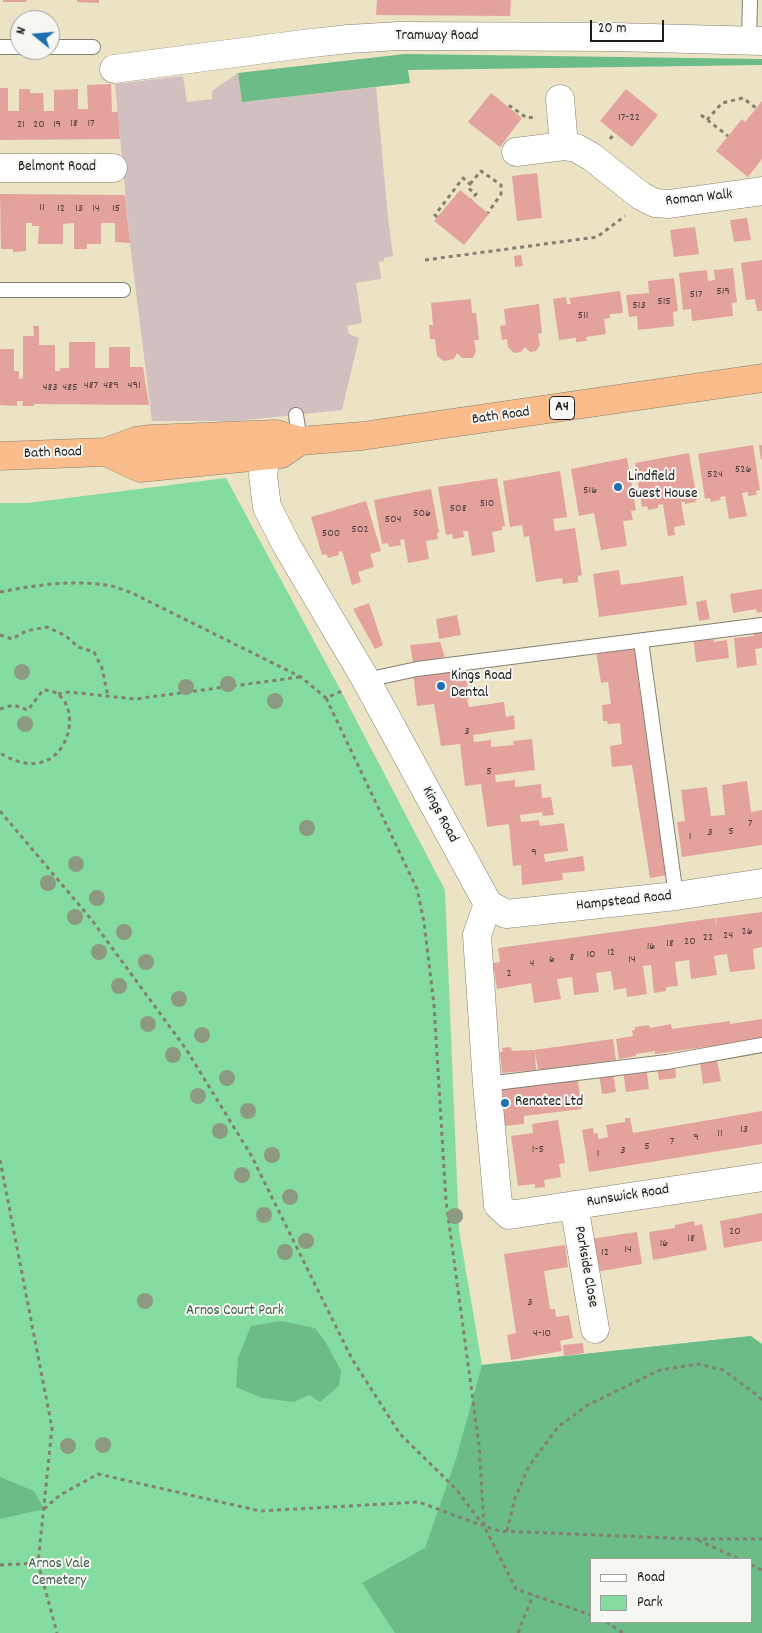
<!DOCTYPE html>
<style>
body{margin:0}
#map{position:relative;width:762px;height:1633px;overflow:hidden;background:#ece3c4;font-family:Dekko,sans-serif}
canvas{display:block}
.legend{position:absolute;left:590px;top:1558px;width:162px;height:65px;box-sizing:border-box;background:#f6f6f2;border:1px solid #9f9f9c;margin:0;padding:6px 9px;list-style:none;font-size:15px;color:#1c1c1c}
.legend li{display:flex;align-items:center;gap:10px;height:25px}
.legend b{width:25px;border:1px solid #9f9f9c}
.north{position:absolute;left:10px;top:10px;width:50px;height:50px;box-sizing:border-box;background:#f6f6f2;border:1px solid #9f9f9c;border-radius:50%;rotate:287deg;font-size:14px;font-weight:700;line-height:20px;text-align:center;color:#1c1c1c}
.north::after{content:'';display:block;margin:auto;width:18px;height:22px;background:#1f6fb2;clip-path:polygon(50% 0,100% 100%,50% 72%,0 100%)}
.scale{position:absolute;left:590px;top:20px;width:74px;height:22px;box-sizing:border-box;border:2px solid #1c1c1c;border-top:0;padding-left:6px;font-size:15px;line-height:18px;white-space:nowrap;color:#1c1c1c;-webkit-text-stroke:4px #f6f6f2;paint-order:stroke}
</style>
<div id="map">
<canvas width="762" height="1633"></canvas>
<ul class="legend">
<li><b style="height:6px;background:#fff"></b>Road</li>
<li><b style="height:14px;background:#84dca1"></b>Park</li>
</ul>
<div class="north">N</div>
<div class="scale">20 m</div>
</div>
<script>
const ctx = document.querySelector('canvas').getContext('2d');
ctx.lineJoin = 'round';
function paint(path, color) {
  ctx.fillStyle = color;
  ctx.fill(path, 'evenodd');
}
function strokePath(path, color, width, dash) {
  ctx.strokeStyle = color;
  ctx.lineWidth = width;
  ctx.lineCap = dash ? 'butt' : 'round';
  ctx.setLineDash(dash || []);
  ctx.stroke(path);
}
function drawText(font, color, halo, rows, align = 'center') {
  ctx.font = font + ' Dekko,sans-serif';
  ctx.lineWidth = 4;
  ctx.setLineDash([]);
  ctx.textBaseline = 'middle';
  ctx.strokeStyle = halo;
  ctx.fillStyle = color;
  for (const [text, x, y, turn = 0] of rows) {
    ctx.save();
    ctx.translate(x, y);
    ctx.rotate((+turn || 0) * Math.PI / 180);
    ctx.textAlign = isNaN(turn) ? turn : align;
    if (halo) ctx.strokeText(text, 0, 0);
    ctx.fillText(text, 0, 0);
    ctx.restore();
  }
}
paint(new Path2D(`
 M238,73l4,29 134,-15 12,130 5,39 -9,2v3l-5,1 2,17 -25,4 6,40 -15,3 2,8 10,4 -17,72 -106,11h-84l-22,-178 -15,-159 68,-8 4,26 25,-3v-8z`), '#d2bfbf');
paint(new Path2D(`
 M226,478l115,213 104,199 14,340 23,135 269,-29 11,12v285h-762v-1130h28zM591,1559h160v63h-160z`), '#84dca1');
paint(new Path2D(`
 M405,54l357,5v6l-354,5 2,13 -168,19 -4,-29z
 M281,1321l34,7 10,13 16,30 -2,15 -19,16 -11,-7 -15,7 -32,-4 -26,-11 2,-29 13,-32z
 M751,1336l11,8v289h-367l-33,-50 63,-35 31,-89 26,-94zM591,1559h160v63h-160z
 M0,1477l34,14 10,18 -44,10z`), '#6bbc87');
paint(new Path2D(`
 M3,0h24l-1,2h-23z
 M77,0h22v3l-22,-1z
 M377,0h134l-1,16 -134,-1z
 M111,84l1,28h6l2,27 -120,1v-52h8v23h11v-22h11v4h13l1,18h10v-21l24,-1v20h10l-1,-24z
 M626,89l32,26 -26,32 -32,-26z
 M491,93l31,25 -22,29 -32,-25z
 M762,101v58l-14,18 -32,-26 26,-32 3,3z
 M537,173l5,45 -25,3 -5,-45z
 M460,190l29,24 -25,31 -30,-24z
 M0,194l125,1 5,48 -15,-1v-19h-14v21h-14v5h-13v-26l-11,1v20h-25l1,-18h-7v-3h-6v28l-13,1v-3h-12z
 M747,218l4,22 -17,2 -4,-22z
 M695,227l4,27 -25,3 -4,-27z
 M521,255l2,11 -8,1 -1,-11z
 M762,260v51h-5l-2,-12 -9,1 -5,-37z
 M733,268l4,34 -5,1 1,13 -41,5 -1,-12 -8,1 -4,-37 28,-3 1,11 7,-1 -1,-10z
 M674,278l4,33 -5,1 1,14 -36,4 -1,-14 -8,1 -3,-22 23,-2 -1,-12z
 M620,291l3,22 -13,1v4l-6,1 2,15 -20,3 1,4 -11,1v-4l-17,2 -6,-41 13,-2 1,7h4l-2,-6z
 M471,299l1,14h4l3,27h-5l2,11 -3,7h-11l-5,-5 -3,6 -10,2 -7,-5 -2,-17h-5l-1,-14h4l-2,-22z
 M539,304l3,29 -4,1 2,11 -4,6 -6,1 -5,-5 -4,5 -7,1 -6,-6 -1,-8 -5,1 -2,-14 6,-1 -2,-16z
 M33,326h6v19h16v26h5v-3h9v-26h26v26h14v-21h21v20h13l6,38 -115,-1v2h-12l1,-5h-6v5l-17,-1v-56h14v22h5v8l4,-1v-42h11z
 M753,445l7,45 -4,1 1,4 -9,1v-4l-6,1 5,23 -18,3 -4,-23 -5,1 1,3 -10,2 -1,-4 -5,1 -7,-45z
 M759,445h3v14l-1,1z
 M689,453l8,47h-2l1,2 -11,2v-2h-4l4,23 -11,2 1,8 -7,1 -5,-32 -5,1v3l-10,2 -1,-4 -5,1 -7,-44z
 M627,458l9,52 -5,1 2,9 -10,1 4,25 -26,4 -7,-37 -15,3 -8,-47z
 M560,471l7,46 -14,2 2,12 20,-3 7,47 -4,1v6l-15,2 -1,-6 -26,4 -7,-46 -5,1 -2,-12 -12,2 -7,-46z
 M497,478l8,48 -3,1v3l-10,2 3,20 -23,4 -4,-25h-5l1,6 -11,2 -1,-5 -6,1 -8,-48z
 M431,489l8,43 -2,1 1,6 -12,2 3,18 -21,4 -4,-24 -4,1 1,5 -12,2 -1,-4 -6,1 -8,-44z
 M366,501l15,50 -11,3 4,13 -16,5 3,10 -9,3 -10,-34 -4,1 1,3 -11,3 -2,-4 -4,1 -11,-38z
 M619,570l2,15 62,-9 4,29 -88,12 -6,-43z
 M762,589v23l-5,1 -1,-4 -23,4 -3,-19z
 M706,600l4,19 -11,2 -3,-19z
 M369,603l14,42 -8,4 -22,-40z
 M457,615l4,20 -22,4 -3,-20z
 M762,628v20l-7,1 2,16 -20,3 -3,-30 20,-2 -1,-6z
 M713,635l1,7 13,-2 2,18 -33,4 -3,-25z
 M440,642l5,15 -32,5 -3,-17z
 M638,647l4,30h-4l3,23 4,-1 23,176 -18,3 -18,-113 -20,2 -2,-21 12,-2 -2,-21 -12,1 -1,-3h-4l-1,-16 9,-1 -3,-22 -7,1 -5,-32z
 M465,666l4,33h-2l2,8 35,-5 2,15 8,-2 1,14 -42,6 1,7 17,-2v7l23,-2 -1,-4 19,-2 3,31 -40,5 1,7 19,-2v7l26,-3 1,14 9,-1 3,18 -11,1 -1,-4 -22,3 1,7 18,-2 1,6 24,-3 4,28 -24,3 1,8 38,-6 2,15 -23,2 1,7 -41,5 -1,-20 -8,1 -4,-42 -22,3 -6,-43 -16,2 -5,-42 -19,2 -7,-42 -17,2 -4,-33z
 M747,781l4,31 11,-2v35l-80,12 -5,-35 8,-1 -4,-31 26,-3 4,29 14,-1 -3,-30z
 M762,912v35l-9,2 2,20 -25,3 -3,-18 -13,2 3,19 -26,4 -2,-19 -14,2 3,24 -12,1v4l-12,2 -3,-28 -8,1 4,28 -20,3 -1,-9 -12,2 -3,-19 -15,2 3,19 -25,3 -2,-18 -15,2 4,20 -13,2 -14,2 -3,-20 -34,6 -4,-26 7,-1 -2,-14 217,-30 2,10 -1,-10z
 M762,1019v20l-107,15v-3l-19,3v2l-17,3 -3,-20 17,-3 -1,-6h3v-3l14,-2 1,3 21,-4 1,5 58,-8v3z
 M613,1039l3,21 -78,10 -3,-19 1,19 -34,3 -2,-21h3l-1,-4 9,-1 1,4 22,-1z
 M717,1060l4,21 -18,3 -3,-22z
 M675,1064l1,14 -17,2 -2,-14z
 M646,1066l3,23 -23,3 -3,-22z
 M613,1072l3,20 -14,2 -3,-20z
 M577,1076l5,33 -58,7v8l-20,2 -2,-41z
 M762,1111v33l-173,28 -7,-42 11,-2 1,6 4,-1v6l10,-2 -2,-12 19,-3v-4h5l3,15z
 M558,1120l7,43 -6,1 2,13 -17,3 1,7 -10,1v-4l-17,2 -7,-50 22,-3 -1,-9z
 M762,1213v28l-38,7 -4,-27z
 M694,1221l1,5 7,-2 5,26 -54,10 -4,-28 26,-4v-3z
 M637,1232l5,32 -46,8 -6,-33z
 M565,1245l3,22 -24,4 6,38h5l1,8 13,-2 4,23 -13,3 2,10 -51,9 -4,-25 9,-2 -12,-79z
 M583,1343l1,10 -20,3 -1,-11z`), '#e4a29d');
const lane = new Path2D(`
 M749,40l1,-40
 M0,47h20
 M50,47h43
 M0,290h123
 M296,415l4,26
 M641,641l35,255
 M366,680l51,-11 345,-44
 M487,1084l180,-22 95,-17`);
const street = new Path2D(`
 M114,69l189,-25 45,-5 51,-3 215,1 148,4
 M560,99l4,47
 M516,152l48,-6 12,2 16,9 49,39 14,7 14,1 93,-13
 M0,168h113
 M266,456l-3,19 4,32 20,39 79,134 122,224 -11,31 10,149 11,121 11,10 253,-38
 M488,904l18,10 170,-18 86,-13
 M574,1205l21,124`);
const highway = new Path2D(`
 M106,452l34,16 141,-14 19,-13
 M0,456l106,-4 30,-11 16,-2 124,-5 24,7 62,-5 400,-58`);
strokePath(lane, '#848070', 16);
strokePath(street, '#848070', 29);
strokePath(highway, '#848070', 29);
strokePath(new Path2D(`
 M509,107l1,-1 17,12 8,-1
 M701,115l27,21
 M707,120l15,-17 21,-5 13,10
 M610,139l5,-6
 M470,184l11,-13 20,14v9l-13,19
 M437,217l-2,-2 28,-37 7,6 -2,4 8,6 -5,6
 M425,260l172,-23 28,-21
 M0,592c35,-7 70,-12 106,-7 9,1 18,5 26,8l169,84 25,21 18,-8
 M0,635l12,4 14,-8 21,-4 19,9 12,11 16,5 8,16 6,29
 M58,694l11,-2 66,7 165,-22
 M326,698l91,191 7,33 10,83 12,196 33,244 5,81 32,63 75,26
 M0,709l13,-4 15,5 15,-20c48,-1 29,107 -43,63
 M0,811l91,108 95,130 65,106 101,204 48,75 56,55 28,37 16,5 195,8h67
 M0,1160l52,268 -14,135 19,70
 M44,1509l16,-14 38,-21 162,37 159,-9 64,24
 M507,1531l8,-33 14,-32 29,-39 28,-21 74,-36 38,-6 25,6 34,25 5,5
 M698,1540l41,19
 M0,1565l38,-2
 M751,1565l11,5
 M606,1622l17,11
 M518,1633l15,-38`), '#848070', 3, [4, 4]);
strokePath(lane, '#fff', 14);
strokePath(street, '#fff', 28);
strokePath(highway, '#f9bc8a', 28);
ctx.fillStyle = '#8d9a81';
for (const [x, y] of [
 [22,672],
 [228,684],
 [186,687],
 [275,701],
 [25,724],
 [307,828],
 [76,864],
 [48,883],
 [97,898],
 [75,917],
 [124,932],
 [99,952],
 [146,962],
 [119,986],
 [179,999],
 [148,1024],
 [202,1035],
 [173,1055],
 [227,1078],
 [198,1096],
 [248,1111],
 [220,1131],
 [272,1155],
 [242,1175],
 [290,1197],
 [264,1215],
 [455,1216],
 [306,1241],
 [285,1252],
 [145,1301],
 [103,1445],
 [68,1446]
]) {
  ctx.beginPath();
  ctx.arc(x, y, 8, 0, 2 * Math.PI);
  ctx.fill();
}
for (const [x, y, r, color] of [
 [618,487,5,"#1f6fb2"],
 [441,686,5,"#1f6fb2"],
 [505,1103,5,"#1f6fb2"]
]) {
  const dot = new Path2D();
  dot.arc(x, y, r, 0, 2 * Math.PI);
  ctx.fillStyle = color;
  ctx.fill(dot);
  strokePath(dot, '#f6f6f2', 2);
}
drawText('12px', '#4e3e3c', null, [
 ["17-22",629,118],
 ["18",74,124],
 ["17",91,124],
 ["21",21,125],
 ["20",39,125],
 ["19",57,125],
 ["11",42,208],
 ["12",61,209],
 ["13",79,209],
 ["14",96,209],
 ["15",116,209],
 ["519",723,292],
 ["517",696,295],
 ["515",664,302],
 ["513",639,306],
 ["511",583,316],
 ["487",91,386],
 ["489",111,386],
 ["491",134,386],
 ["483",50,388],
 ["485",70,388],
 ["526",743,470],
 ["524",715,475],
 ["516",590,491],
 ["510",487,504],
 ["508",458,509],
 ["506",422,514],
 ["504",393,520],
 ["502",360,530],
 ["500",331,534],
 ["3",467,732],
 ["5",489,772],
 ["7",750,824],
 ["5",731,832],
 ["3",710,833],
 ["1",690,837],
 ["9",534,853],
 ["26",747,932],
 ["24",728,936],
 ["22",708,938],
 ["20",690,942],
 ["18",670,944],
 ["16",651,947],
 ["12",611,953],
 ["10",591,955],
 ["8",572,958],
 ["6",552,960],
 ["14",632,960],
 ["4",532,964],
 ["2",509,974],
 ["13",744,1130],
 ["11",720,1134],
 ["9",696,1138],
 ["7",672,1142],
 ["5",647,1147],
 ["1-5",538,1150],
 ["3",623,1151],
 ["1",598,1154],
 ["20",735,1232],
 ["18",691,1239],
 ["16",664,1244],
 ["14",628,1250],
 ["12",605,1253],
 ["3",530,1303],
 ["4-10",542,1334]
]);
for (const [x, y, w] of [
 [562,408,25]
]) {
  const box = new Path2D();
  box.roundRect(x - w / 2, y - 11.5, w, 23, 4);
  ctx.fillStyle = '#f6f6f2';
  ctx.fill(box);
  strokePath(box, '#1c1c1c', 1);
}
drawText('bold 14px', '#1c1c1c', null, [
 ["A4",562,408]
]);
drawText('15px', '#1c1c1c', '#f6f6f2', [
 ["Tramway Road",437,37],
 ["Belmont Road",57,168],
 ["Roman Walk",699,199,-6],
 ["Bath Road",501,417,-8],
 ["Bath Road",53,454,-2],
 ["Kings Road",439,815,62],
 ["Hampstead Road",624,902,-6],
 ["Runswick Road",628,1197,-9],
 ["Parkside Close",585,1267,80]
]);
drawText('15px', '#1c1c1c', '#f6f6f2', [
 ["Lindfield",628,478],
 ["Guest House",628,495],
 ["Kings Road",451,677],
 ["Dental",451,694],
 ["Renatec Ltd",515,1103]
], 'left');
drawText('15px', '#405f4b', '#f6f6f2', [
 ["Arnos Court Park",235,1312],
 ["Arnos Vale",59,1565],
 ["Cemetery",59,1582]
]);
</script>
